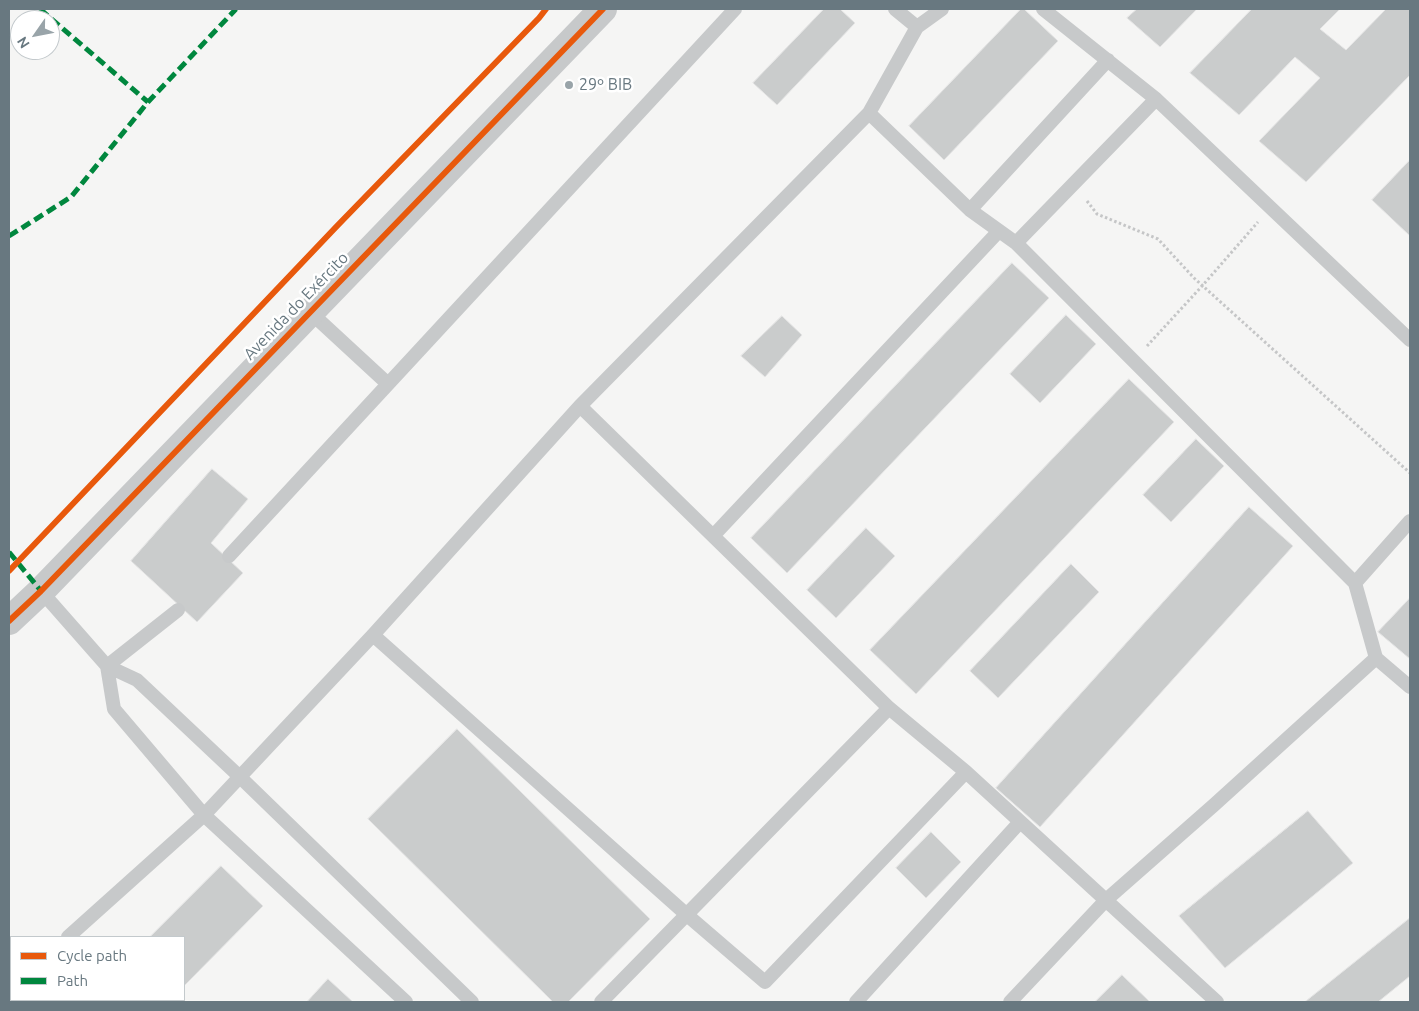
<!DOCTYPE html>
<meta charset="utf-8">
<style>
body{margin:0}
#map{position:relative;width:1419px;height:1011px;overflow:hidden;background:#f5f5f4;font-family:Ubuntu,sans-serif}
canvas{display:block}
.frame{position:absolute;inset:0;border:10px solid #687880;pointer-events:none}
.legend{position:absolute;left:10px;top:936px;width:175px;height:65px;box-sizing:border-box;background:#fff;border:1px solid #c3c9cc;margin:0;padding:6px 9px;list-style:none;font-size:15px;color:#687880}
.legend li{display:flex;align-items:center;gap:10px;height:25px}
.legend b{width:25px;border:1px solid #c3c9cc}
.north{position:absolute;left:10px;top:10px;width:50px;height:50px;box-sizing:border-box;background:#fff;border:1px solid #c3c9cc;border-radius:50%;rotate:237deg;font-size:14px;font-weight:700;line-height:20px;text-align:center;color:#687880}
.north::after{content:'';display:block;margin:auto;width:18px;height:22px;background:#99a4a9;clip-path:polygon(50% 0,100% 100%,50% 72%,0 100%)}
</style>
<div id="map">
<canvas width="1419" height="1011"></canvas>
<div class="frame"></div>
<ul class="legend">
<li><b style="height:6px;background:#e8590c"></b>Cycle path</li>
<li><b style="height:6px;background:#00873e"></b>Path</li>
</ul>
<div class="north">N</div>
</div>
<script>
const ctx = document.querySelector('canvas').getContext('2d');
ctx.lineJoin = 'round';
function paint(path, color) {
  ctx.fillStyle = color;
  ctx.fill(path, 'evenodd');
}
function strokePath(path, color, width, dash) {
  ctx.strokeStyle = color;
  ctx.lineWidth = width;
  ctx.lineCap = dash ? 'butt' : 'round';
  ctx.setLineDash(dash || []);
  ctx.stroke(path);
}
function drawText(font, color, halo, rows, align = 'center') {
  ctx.font = font + ' Ubuntu,sans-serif';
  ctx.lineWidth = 5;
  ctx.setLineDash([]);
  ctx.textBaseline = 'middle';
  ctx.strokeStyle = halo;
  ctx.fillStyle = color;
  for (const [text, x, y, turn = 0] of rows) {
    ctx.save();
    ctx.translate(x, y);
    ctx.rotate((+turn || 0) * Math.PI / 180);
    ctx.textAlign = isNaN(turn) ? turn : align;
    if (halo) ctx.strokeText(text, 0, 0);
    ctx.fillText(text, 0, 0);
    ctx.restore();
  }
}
const building = new Path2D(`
 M824,9h16l15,14 -78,82 -24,-22z
 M1021,9h3l34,32 -114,119 -35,-34z
 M1137,9h60l-37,38 -33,-29z
 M1252,9h88l-20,20 26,21 40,-41h24v66l-104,107 -47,-41 61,-63 -25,-21 -56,58 -49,-42z
 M1410,160v76l-38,-36z
 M1012,263l37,35 -262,275 -36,-35z
 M1066,315l30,29 -56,59 -30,-29z
 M782,316l20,19 -37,42 -24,-21z
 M1129,379l45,43 -258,272 -46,-44z
 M1196,439l28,27 -53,56 -28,-27z
 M212,469l36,30 -37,44 32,30 -46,49 -66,-61z
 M1249,507l44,39 -253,281 -44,-39z
 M866,528l29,28 -59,62 -29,-28z
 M1071,564l28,28 -101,106 -28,-27z
 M1410,598v61l-32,-27z
 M457,729l193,190 -82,83h-15l-185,-183z
 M1308,811l45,52 -128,105 -46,-52z
 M931,832l30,30 -35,36 -30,-30z
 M221,866l42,40 -79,80v-49h-34z
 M1410,918v58l-32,26h-73z
 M1122,975l28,27h-55z
 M328,979l25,23h-46z
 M89,1000h82l-3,2h-82z`);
paint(building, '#cacccc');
strokePath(building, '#e4e4e4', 1);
strokePath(new Path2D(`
 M1087,201l10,13 61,25 36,39 216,195
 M1147,346l56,-61 55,-63`), '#c5c6c7', 3, [2.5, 2.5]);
strokePath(new Path2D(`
 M895,9l22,18
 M1043,9l113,90 254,241
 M869,113l101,97 46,33 339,340
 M970,210l138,-150
 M1016,243l140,-144
 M310,312l78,72
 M580,406l309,302 77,64 251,230
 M713,536l286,-305
 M229,556l506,-547
 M41,591l66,75 30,14 103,97 232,225
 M373,635l314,280 78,67 201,-210
 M1376,658l34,29
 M107,666l7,43 90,106 169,-180 207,-229 289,-293 48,-86 25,-18
 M107,666l71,-56
 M68,937l136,-122 202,187
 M9,990l2,-2
 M601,1002l288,-294
 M856,1002l164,-180
 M1010,1002l96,-102 108,-95 162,-147 -21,-75 55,-62`), '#c7c9ca', 14);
strokePath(new Path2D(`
 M9,621l32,-30 562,-582`), '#c7c9ca', 28);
strokePath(new Path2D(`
 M40,9l108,93
 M9,236l62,-39 77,-95 88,-93
 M9,552l32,39`), '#00873e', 5, [10, 5]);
strokePath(new Path2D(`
 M9,571l328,-345 202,-208 7,-9
 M9,621l32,-30 562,-582`), '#e8590c', 6);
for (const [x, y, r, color] of [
 [569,85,5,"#99a4a9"]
]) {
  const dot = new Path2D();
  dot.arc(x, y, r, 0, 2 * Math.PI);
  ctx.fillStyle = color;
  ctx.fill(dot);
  strokePath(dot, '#fff', 2);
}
drawText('16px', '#687880', '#fff', [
 ["29º BIB",579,85]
], 'left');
drawText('16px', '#687880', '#fff', [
 ["Avenida do Exército",296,306,-46]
]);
</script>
